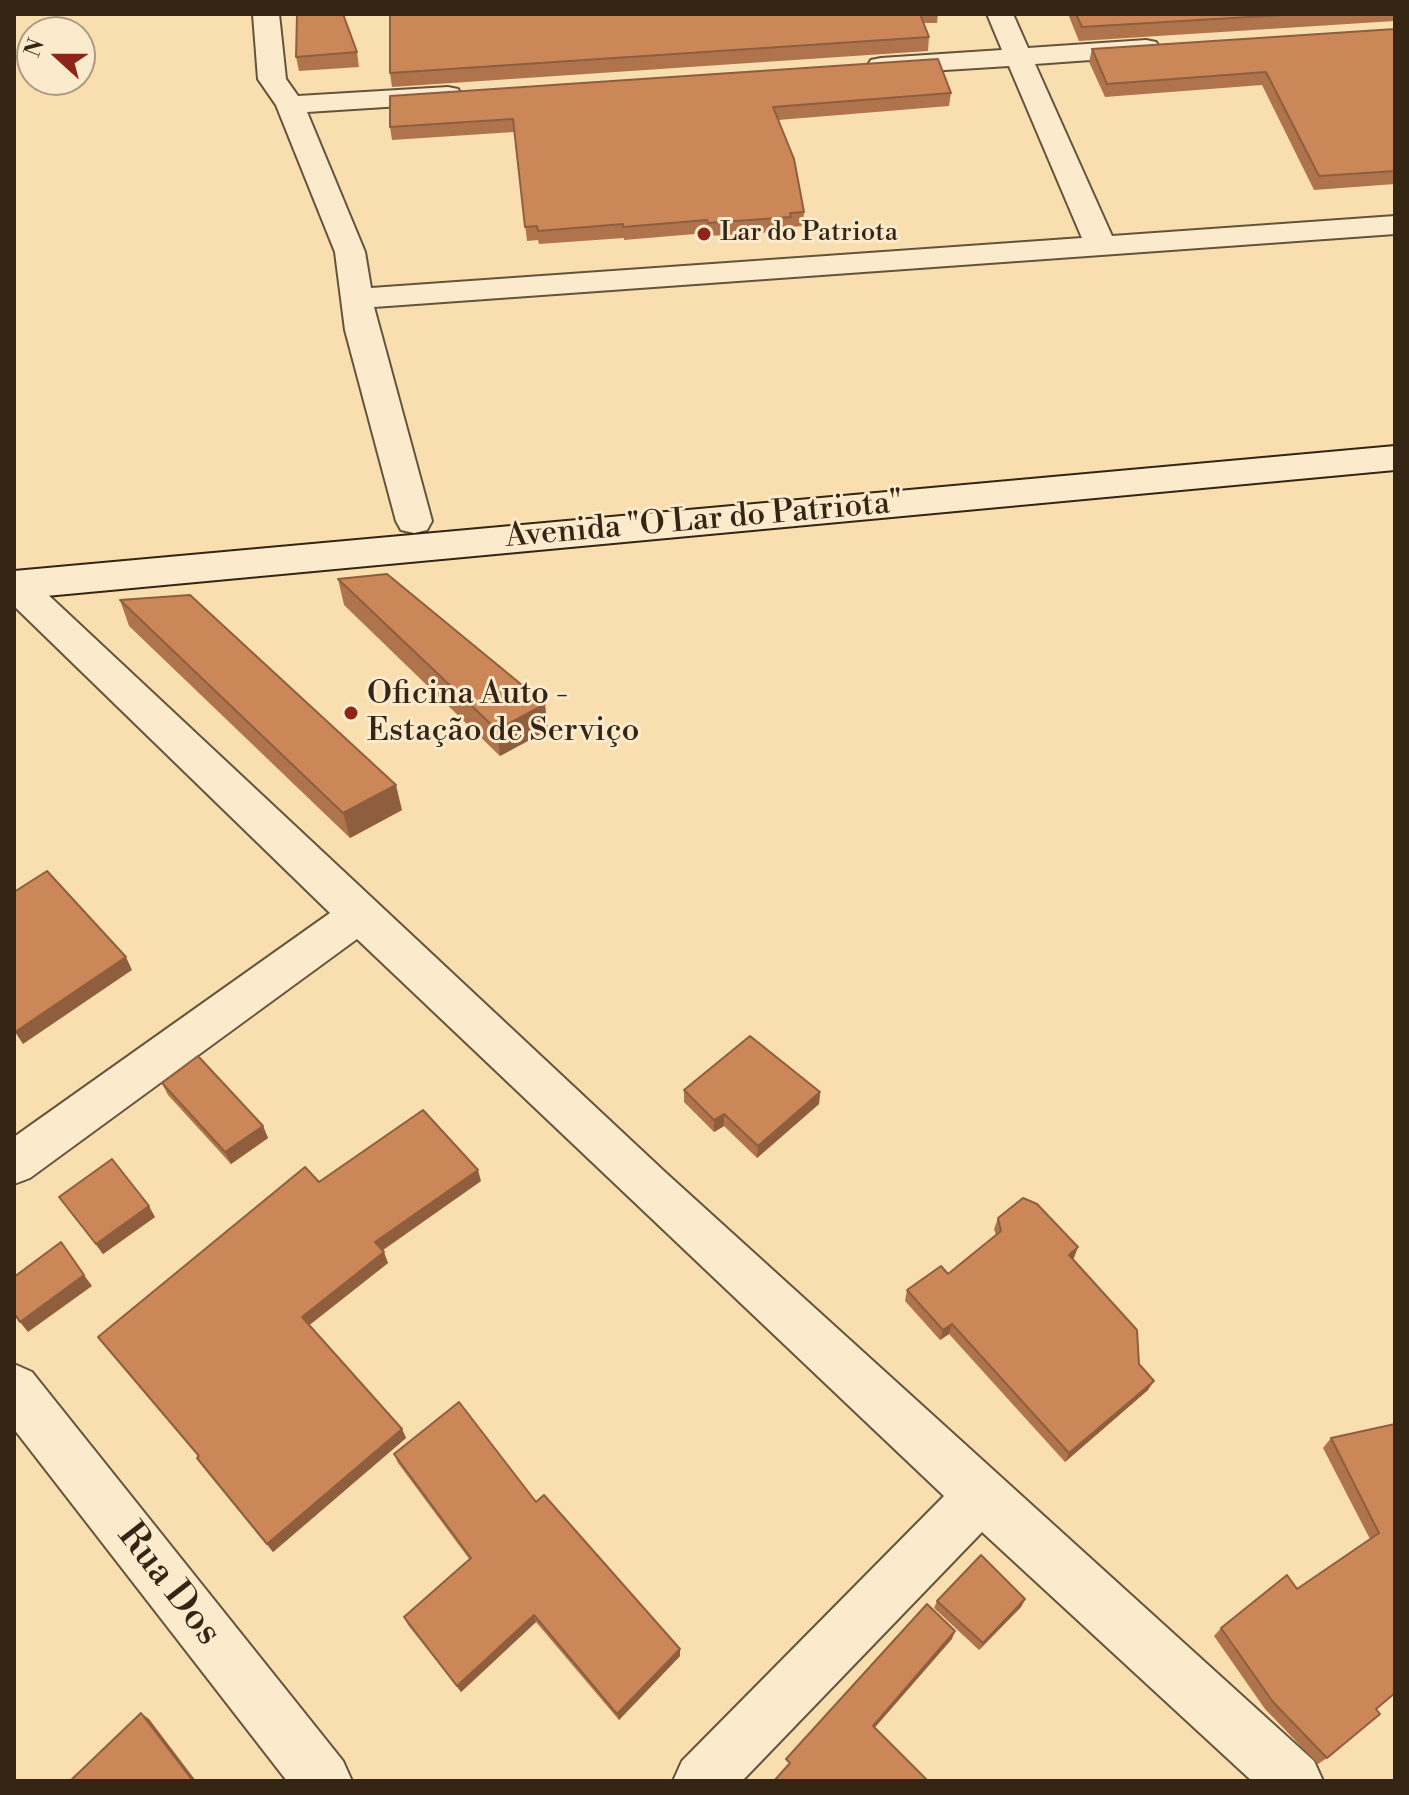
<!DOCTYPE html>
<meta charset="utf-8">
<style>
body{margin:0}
#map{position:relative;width:1409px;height:1795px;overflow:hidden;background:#f9dfb0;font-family:"Libre Bodoni",serif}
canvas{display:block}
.frame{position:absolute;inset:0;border:16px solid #342515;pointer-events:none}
.north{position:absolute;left:16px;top:16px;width:80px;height:80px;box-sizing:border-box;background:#fbeacc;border:2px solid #ab9b83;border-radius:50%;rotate:291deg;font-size:22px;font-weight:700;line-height:32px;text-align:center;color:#342515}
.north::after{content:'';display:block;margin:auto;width:28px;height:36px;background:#8f2418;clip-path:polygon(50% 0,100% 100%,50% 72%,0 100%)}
</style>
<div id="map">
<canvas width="1409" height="1795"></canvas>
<div class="frame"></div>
<div class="north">N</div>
</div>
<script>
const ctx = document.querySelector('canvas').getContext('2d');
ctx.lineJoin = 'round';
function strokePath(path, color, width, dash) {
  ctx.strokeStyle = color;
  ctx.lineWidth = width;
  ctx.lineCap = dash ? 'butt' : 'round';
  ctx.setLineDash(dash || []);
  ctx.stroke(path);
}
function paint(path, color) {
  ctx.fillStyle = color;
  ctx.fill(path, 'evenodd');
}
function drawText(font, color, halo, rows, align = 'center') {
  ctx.font = font + ' "Libre Bodoni",serif';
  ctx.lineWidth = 6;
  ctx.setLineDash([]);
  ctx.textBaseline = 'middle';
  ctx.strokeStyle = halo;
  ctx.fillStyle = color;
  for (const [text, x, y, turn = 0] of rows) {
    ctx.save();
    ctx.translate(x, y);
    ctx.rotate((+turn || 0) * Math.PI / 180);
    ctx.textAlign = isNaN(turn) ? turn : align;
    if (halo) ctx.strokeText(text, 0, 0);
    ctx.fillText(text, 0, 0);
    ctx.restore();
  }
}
const minor = new Path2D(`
 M253,14h26l7,65 12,17 150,-9 10,2 4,6 -4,6 -10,2 -141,9 58,140 6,36 711,-50 -73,-172 -128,8 -10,-2 -4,-6 4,-6 10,-2 121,-8 -15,-36h26l15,34 118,-8 10,2 4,6 -4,6 -10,2 -111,8 77,172 283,-20v18l-1021,73 58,214 -5,9 -13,3 -13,-3 -5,-9 -51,-191 -10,-78 -59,-147 -18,-26z
 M15,572l13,4 638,597 648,588 9,20h-71l-270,-249 -240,249h-69l9,-20 262,-265 -587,-557 -327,239 -16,6v-47l316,-224 -316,-307z
 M14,1364l18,8 311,389 9,20h-65l-273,-352z`);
const secondary = new Path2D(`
 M1395,446v24l-1381,129v-28z`);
strokePath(minor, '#65543c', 4);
strokePath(secondary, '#342515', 4);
paint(minor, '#fbeacc');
paint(secondary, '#fbeacc');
paint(new Path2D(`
 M390,14h548l-1,9h-13l5,14 -1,14 -536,36 -2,-14z
 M1068,14h327v7l-316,20z
 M1395,29v155l-81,6 -52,-105 -157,12 -16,-35 3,-13z
 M357,52l2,15 -60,4 -3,-14z
 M951,93l-2,13 -171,14 26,92 -1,14 -12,1v4l-83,5 -1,-3 -83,7v-2l-85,6 -1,-4 -11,1 -13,-109 -122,8 -2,-13z
 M338,579l210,151 -48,26 -156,-151z
 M120,600l282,210 -52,28 -221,-212z
 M162,1083l101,43 5,12 -37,26 -63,-69z
 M684,1090l136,2 -1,12 -62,54 -33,-32 -10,6 -30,-30z
 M481,1181l-99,70 6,12 -79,62 93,104 4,9 -133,114 -70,-85 -6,-9 2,-1 -101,-120 221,-155z
 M59,1197l96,20 -52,37z
 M998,1218l80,29 -6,12 67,105 9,26 -83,72 -116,-128 -9,6 -35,-39 2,-11 41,-16 48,-39 -2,-6z
 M1395,1424l-19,285 -49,49 -9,6 -53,-55 -51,-73 7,-8 76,-39 73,-50 -47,-91 8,-10z
 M394,1454l142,48 144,154 -61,64 -83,-98 -75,70 -53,-67 -4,-8 66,-57 -72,-97z
 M1025,1599l-4,8 -42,43 -45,-42 3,-7z`), '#af744c');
paint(new Path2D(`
 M545,704l3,26 -48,26 -3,-26z
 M396,785l6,25 -52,28 -7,-25z
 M126,957l6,13 -109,74 -8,-12z
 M820,1092l-1,12 -62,54 1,-12z
 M724,1114v12l-10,6v-12z
 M263,1126l5,12 -37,26 -6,-12z
 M478,1170l3,11 -103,72 -3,-11z
 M149,1206l6,11 -52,37 -7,-10z
 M1078,1247l-4,11 -9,8 4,-11z
 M384,1252l4,11 -81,64 -5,-10z
 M84,1275l8,11 -64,46 -8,-10z
 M952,1324l-3,10 -9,6 3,-10z
 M1154,1381l-6,9 -83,72 4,-9z
 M402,1429l4,9 -133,114 -6,-8z
 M1025,1599l-4,8 -42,43 4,-7z
 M534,1615l2,7 -75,70 -4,-6z
 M955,1631l-3,8 -81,93 2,-6z
 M680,1649v7l-61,64 -2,-6z
 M141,1713l8,6 47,62h-3z`), '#8f5e3e');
const building = new Path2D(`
 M297,14h46l14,38 -61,5z
 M390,14h530l9,23 -539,36z
 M1076,14h223l-217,13z
 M1395,29v142l-76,5 -53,-104 -159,12 -15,-35z
 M938,59l13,34 -178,14 21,52 10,53 -14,1 1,4 -83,6 -1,-3 -84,7v-3l-85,7 -1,-5 -12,1 -12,-108 -123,8v-31z
 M387,574l158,130 -48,26 -159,-151z
 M190,595l206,190 -53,28 -223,-213z
 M47,871l79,86 -111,75 -1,-2v-138z
 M750,1036l70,56 -62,54 -34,-32 -10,6 -30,-30z
 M198,1056l65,70 -38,26 -63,-69z
 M423,1110l55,60 -103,72 9,10 -82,65 100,112 -135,115 -70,-86 2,-2 -101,-119 207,-170 14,15z
 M112,1159l37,47 -53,38 -37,-47z
 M1023,1198l14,6 41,43 -9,8 68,75 2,34 15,17 -85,72 -117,-129 -9,6 -36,-40 34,-24 7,8 53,-43 -3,-13z
 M61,1242l23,33 -64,47 -6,-9v-36z
 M459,1402l77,100 8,-7 136,154 -63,65 -83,-99 -77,71 -53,-69 67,-59 -77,-104z
 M1395,1424v269l-19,16 4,5 -53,44 -54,-56 -52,-74 66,-53 10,14 82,-56 -48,-95z
 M981,1555l44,44 -42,44 -46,-42z
 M927,1604l28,27 -82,95 55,55h-154l16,-18 -4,-4z
 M141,1713l52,68h-123z`);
paint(building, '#cc8758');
strokePath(building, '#8f5e3e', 2);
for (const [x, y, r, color] of [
 [704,234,8,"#8f2418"],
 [351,713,8,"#8f2418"]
]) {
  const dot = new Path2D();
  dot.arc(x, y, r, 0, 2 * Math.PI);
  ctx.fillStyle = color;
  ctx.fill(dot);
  strokePath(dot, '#fbeacc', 3);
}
drawText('26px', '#342515', '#fbeacc', [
 ["Lar do Patriota",720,234]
], 'left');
drawText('32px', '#342515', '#fbeacc', [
 ["Avenida \"O Lar do Patriota\"",704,521,-5]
]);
drawText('32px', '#342515', '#fbeacc', [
 ["Oficina Auto -",367,695],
 ["Estação de Serviço",367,732]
], 'left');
drawText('38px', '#342515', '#fbeacc', [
 ["Rua Dos",168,1585,52]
]);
</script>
